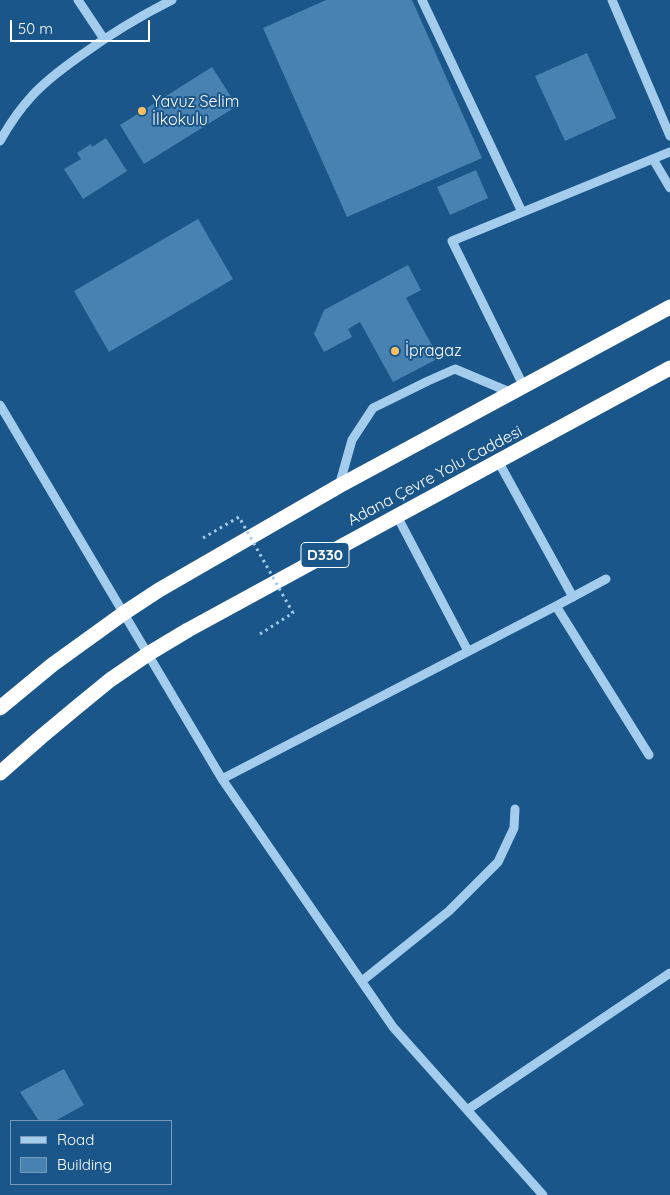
<!DOCTYPE html>
<meta charset="utf-8">
<style>
body{margin:0}
#map{position:relative;width:670px;height:1195px;overflow:hidden;background:#1a5689;font-family:Quicksand,sans-serif}
canvas{display:block}
.legend{position:absolute;left:10px;top:1120px;width:162px;height:65px;box-sizing:border-box;background:#1a5689;border:1px solid #769ab8;margin:0;padding:6px 9px;list-style:none;font-size:15px;color:#fff}
.legend li{display:flex;align-items:center;gap:10px;height:25px}
.legend b{width:25px;border:1px solid #769ab8}
.scale{position:absolute;left:10px;top:20px;width:140px;height:22px;box-sizing:border-box;border:2px solid #fff;border-top:0;padding-left:6px;font-size:15px;line-height:18px;white-space:nowrap;color:#fff;-webkit-text-stroke:4px #1a5689;paint-order:stroke}
</style>
<div id="map">
<canvas width="670" height="1195"></canvas>
<ul class="legend">
<li><b style="height:6px;background:#a3cced"></b>Road</li>
<li><b style="height:14px;background:#4782b3"></b>Building</li>
</ul>
<div class="scale">50 m</div>
</div>
<script>
const ctx = document.querySelector('canvas').getContext('2d');
ctx.lineJoin = 'round';
function paint(path, color) {
  ctx.fillStyle = color;
  ctx.fill(path, 'evenodd');
}
function strokePath(path, color, width, dash) {
  ctx.strokeStyle = color;
  ctx.lineWidth = width;
  ctx.lineCap = dash ? 'butt' : 'round';
  ctx.setLineDash(dash || []);
  ctx.stroke(path);
}
function drawText(font, color, halo, rows, align = 'center') {
  ctx.font = font + ' Quicksand,sans-serif';
  ctx.lineWidth = 4;
  ctx.setLineDash([]);
  ctx.textBaseline = 'middle';
  ctx.strokeStyle = halo;
  ctx.fillStyle = color;
  for (const [text, x, y, turn = 0] of rows) {
    ctx.save();
    ctx.translate(x, y);
    ctx.rotate((+turn || 0) * Math.PI / 180);
    ctx.textAlign = isNaN(turn) ? turn : align;
    if (halo) ctx.strokeText(text, 0, 0);
    ctx.fillText(text, 0, 0);
    ctx.restore();
  }
}
paint(new Path2D(`
 M326,0h86l70,158 -135,59 -84,-189z
 M587,53l29,65 -51,23 -30,-65z
 M212,67l25,39 -93,58 -24,-39z
 M106,138l21,33 -44,28 -19,-30 17,-10 -4,-6 14,-9 1,3z
 M476,170l12,28 -38,17 -13,-28z
 M198,219l35,60 -124,73 -35,-61z
 M408,265l13,25 -15,8 33,60 -46,24 -33,-60 -12,7 4,8 -28,15 -10,-18 10,-24z
 M64,1069l20,36 -29,16h-16l-19,-29z`), '#4782b3');
strokePath(new Path2D(`
 M78,0l26,39
 M422,0l100,212
 M612,0l58,136
 M0,141c9,-16 19,-31 31,-44 14,-16 32,-29 49,-41 29,-21 60,-40 92,-56
 M653,159l17,29
 M524,387l-72,-146 218,-89
 M0,405l222,374 171,248 150,168
 M498,461l75,136
 M339,486l13,-46 21,-32 55,-27 27,-12 57,24
 M397,516l71,135
 M556,606l93,149
 M222,779l334,-173 50,-27
 M362,981l87,-70 49,-49 16,-34 1,-19
 M467,1110l203,-137`), '#a3cced', 9);
strokePath(new Path2D(`
 M0,708l52,-43 72,-52 35,-23 180,-104 331,-179
 M0,773l41,-36 36,-30 33,-27 38,-26 40,-24 209,-114 273,-148`), '#fff', 15);
strokePath(new Path2D(`
 M203,538l36,-21 54,96 -33,21`), '#a3cced', 3, [2.5, 4]);
for (const [x, y, r, color] of [
 [142,111,5,"#fec060"],
 [395,351,5,"#fec060"]
]) {
  const dot = new Path2D();
  dot.arc(x, y, r, 0, 2 * Math.PI);
  ctx.fillStyle = color;
  ctx.fill(dot);
  strokePath(dot, '#1a5689', 2);
}
for (const [x, y, w] of [
 [325,555,48]
]) {
  const box = new Path2D();
  box.roundRect(x - w / 2, y - 12.5, w, 25, 4);
  ctx.fillStyle = '#1a5689';
  ctx.fill(box);
  strokePath(box, '#fff', 1);
}
drawText('bold 15px', '#fff', null, [
 ["D330",325,555]
]);
drawText('16px', '#fff', '#1a5689', [
 ["Yavuz Selim",152,102],
 ["İlkokulu",152,120],
 ["İpragaz",405,351]
], 'left');
drawText('16px', '#fff', '#1a5689', [
 ["Adana Çevre Yolu Caddesi",435,476,-28]
]);
</script>
